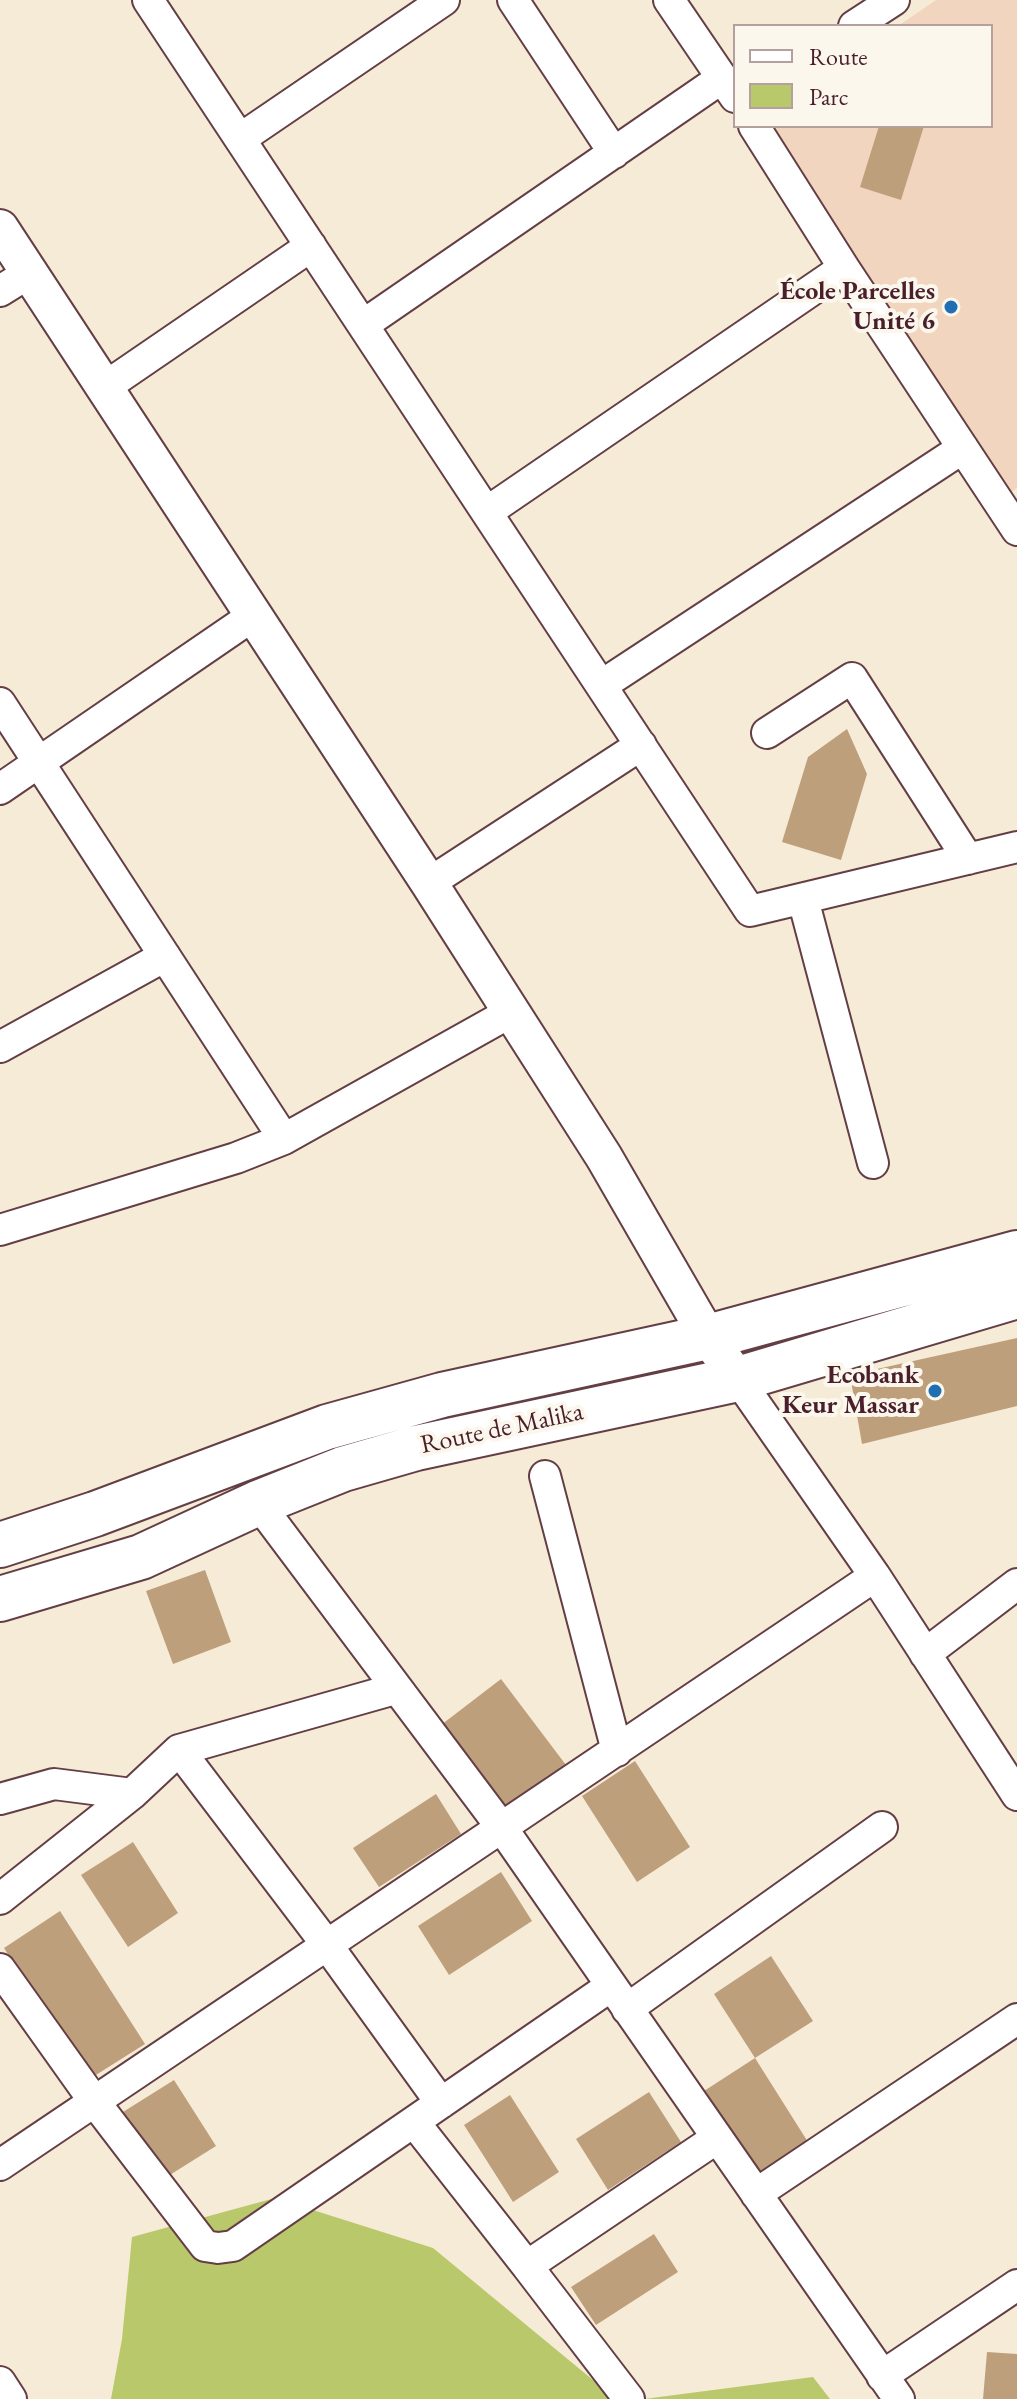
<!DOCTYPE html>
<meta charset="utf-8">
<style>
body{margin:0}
#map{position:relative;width:1017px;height:2399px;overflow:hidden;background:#f6ebd6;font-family:"EB Garamond",serif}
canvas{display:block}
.legend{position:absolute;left:733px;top:24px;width:260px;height:104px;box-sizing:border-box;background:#fbf7ec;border:2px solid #b4a19f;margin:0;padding:10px 14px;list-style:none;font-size:24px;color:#4a1f2b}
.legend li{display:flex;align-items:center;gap:16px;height:40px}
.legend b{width:40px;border:2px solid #b4a19f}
</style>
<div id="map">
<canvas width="1017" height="2399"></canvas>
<ul class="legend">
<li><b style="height:10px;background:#fff"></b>Route</li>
<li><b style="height:22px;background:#b8c86b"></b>Parc</li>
</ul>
</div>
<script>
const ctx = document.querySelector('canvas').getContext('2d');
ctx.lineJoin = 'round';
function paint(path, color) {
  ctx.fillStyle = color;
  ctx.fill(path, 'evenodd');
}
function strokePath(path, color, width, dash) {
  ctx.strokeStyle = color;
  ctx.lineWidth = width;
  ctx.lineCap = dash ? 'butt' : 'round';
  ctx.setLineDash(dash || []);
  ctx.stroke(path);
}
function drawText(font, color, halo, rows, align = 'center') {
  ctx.font = font + ' "EB Garamond",serif';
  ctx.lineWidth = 8;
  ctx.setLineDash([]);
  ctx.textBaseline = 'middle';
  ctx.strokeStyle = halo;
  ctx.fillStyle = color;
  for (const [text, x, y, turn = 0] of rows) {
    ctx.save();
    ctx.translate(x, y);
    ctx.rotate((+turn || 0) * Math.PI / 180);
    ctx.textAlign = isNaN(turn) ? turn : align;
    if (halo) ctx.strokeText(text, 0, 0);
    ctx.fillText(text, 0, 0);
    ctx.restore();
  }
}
paint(new Path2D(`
 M936,0h81v488l-7,5 -247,-367h228v-100h-93z`), '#f2d5be');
paint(new Path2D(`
 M275,2198l158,50 183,151h-505l11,-60 10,-102z
 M813,2377l17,22h-186z`), '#b8c86b');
paint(new Path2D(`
 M879,126h45l-23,74 -41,-13z
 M847,729l20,45 -26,86 -59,-18 26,-85z
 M1017,1338v68l-155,38 -12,-69z
 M205,1570l26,72 -58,22 -27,-73z
 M501,1679l65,86 -61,46 -64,-86z
 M635,1761l55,86 -53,35 -55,-86z
 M436,1794l25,40 -82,53 -26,-39z
 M133,1842l45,71 -50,34 -47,-72z
 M501,1872l31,49 -83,54 -31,-49z
 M60,1911l85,133 -57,36 -84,-132z
 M771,1956l42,65 -58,37 -41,-64z
 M755,2058l58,92 -51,33 -58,-92z
 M174,2080l42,66 -51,32 -42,-66z
 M649,2092l32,50 -73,48 -32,-51z
 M510,2095l49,77 -46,30 -49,-77z
 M654,2234l24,38 -82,53 -25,-38z
 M987,2352l30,2v45h-34z`), '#be9f7b');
const minor = new Path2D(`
 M148,0l602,911 267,-64
 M513,0l101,153
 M669,0l66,97
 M854,26l40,-26
 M754,126l90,142 173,262
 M240,139l204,-139
 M0,291l29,-18
 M363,325l359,-247
 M105,387l206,-141
 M487,512l357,-244
 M602,685l361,-237
 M0,703l284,436
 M767,733l85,-55 116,181
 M0,789l254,-174
 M429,883l212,-138
 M803,899l70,264
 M0,1047l165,-91
 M0,1230l236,-72 48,-19 227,-127
 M738,1379l137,197 142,219
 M545,1476l72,275
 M258,1503l244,325 397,571
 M925,1654l92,-70
 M179,1750l148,195 114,158
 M0,1799l54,-15 78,10
 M0,1899l132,-105 47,-44 216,-61
 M0,1969l94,132 111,145 13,2 15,-2 378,-260
 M627,2009l255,-182
 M414,2122l113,144 190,-128
 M0,2165l875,-589
 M756,2194l261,-175
 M527,2266l102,133
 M882,2376l135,-91
 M0,2382l11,17`);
const tertiary = new Path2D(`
 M0,228l429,655 175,274 104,180 30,42`);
const primary = new Path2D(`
 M0,1545l95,-31 232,-87 115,-32 266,-58 309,-84
 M0,1599l141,-42 117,-54 85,-34 73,-21 322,-69 279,-83`);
strokePath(minor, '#643e45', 34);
strokePath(tertiary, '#643e45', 40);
strokePath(primary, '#643e45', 48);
strokePath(minor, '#fff', 30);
strokePath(tertiary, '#fff', 36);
strokePath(primary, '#fff', 44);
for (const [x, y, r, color] of [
 [951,307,8,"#1f6fb2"],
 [935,1391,8,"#1f6fb2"]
]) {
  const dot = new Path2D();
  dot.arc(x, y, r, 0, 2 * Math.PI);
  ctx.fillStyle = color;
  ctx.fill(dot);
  strokePath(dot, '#fbf7ec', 3);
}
drawText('bold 26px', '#4a1f2b', '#fbf7ec', [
 ["École Parcelles",935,292],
 ["Unité 6",935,322],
 ["Ecobank",919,1376],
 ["Keur Massar",919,1406]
], 'right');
drawText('26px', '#4a1f2b', '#fbf7ec', [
 ["Route de Malika",502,1429,-12]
]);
</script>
